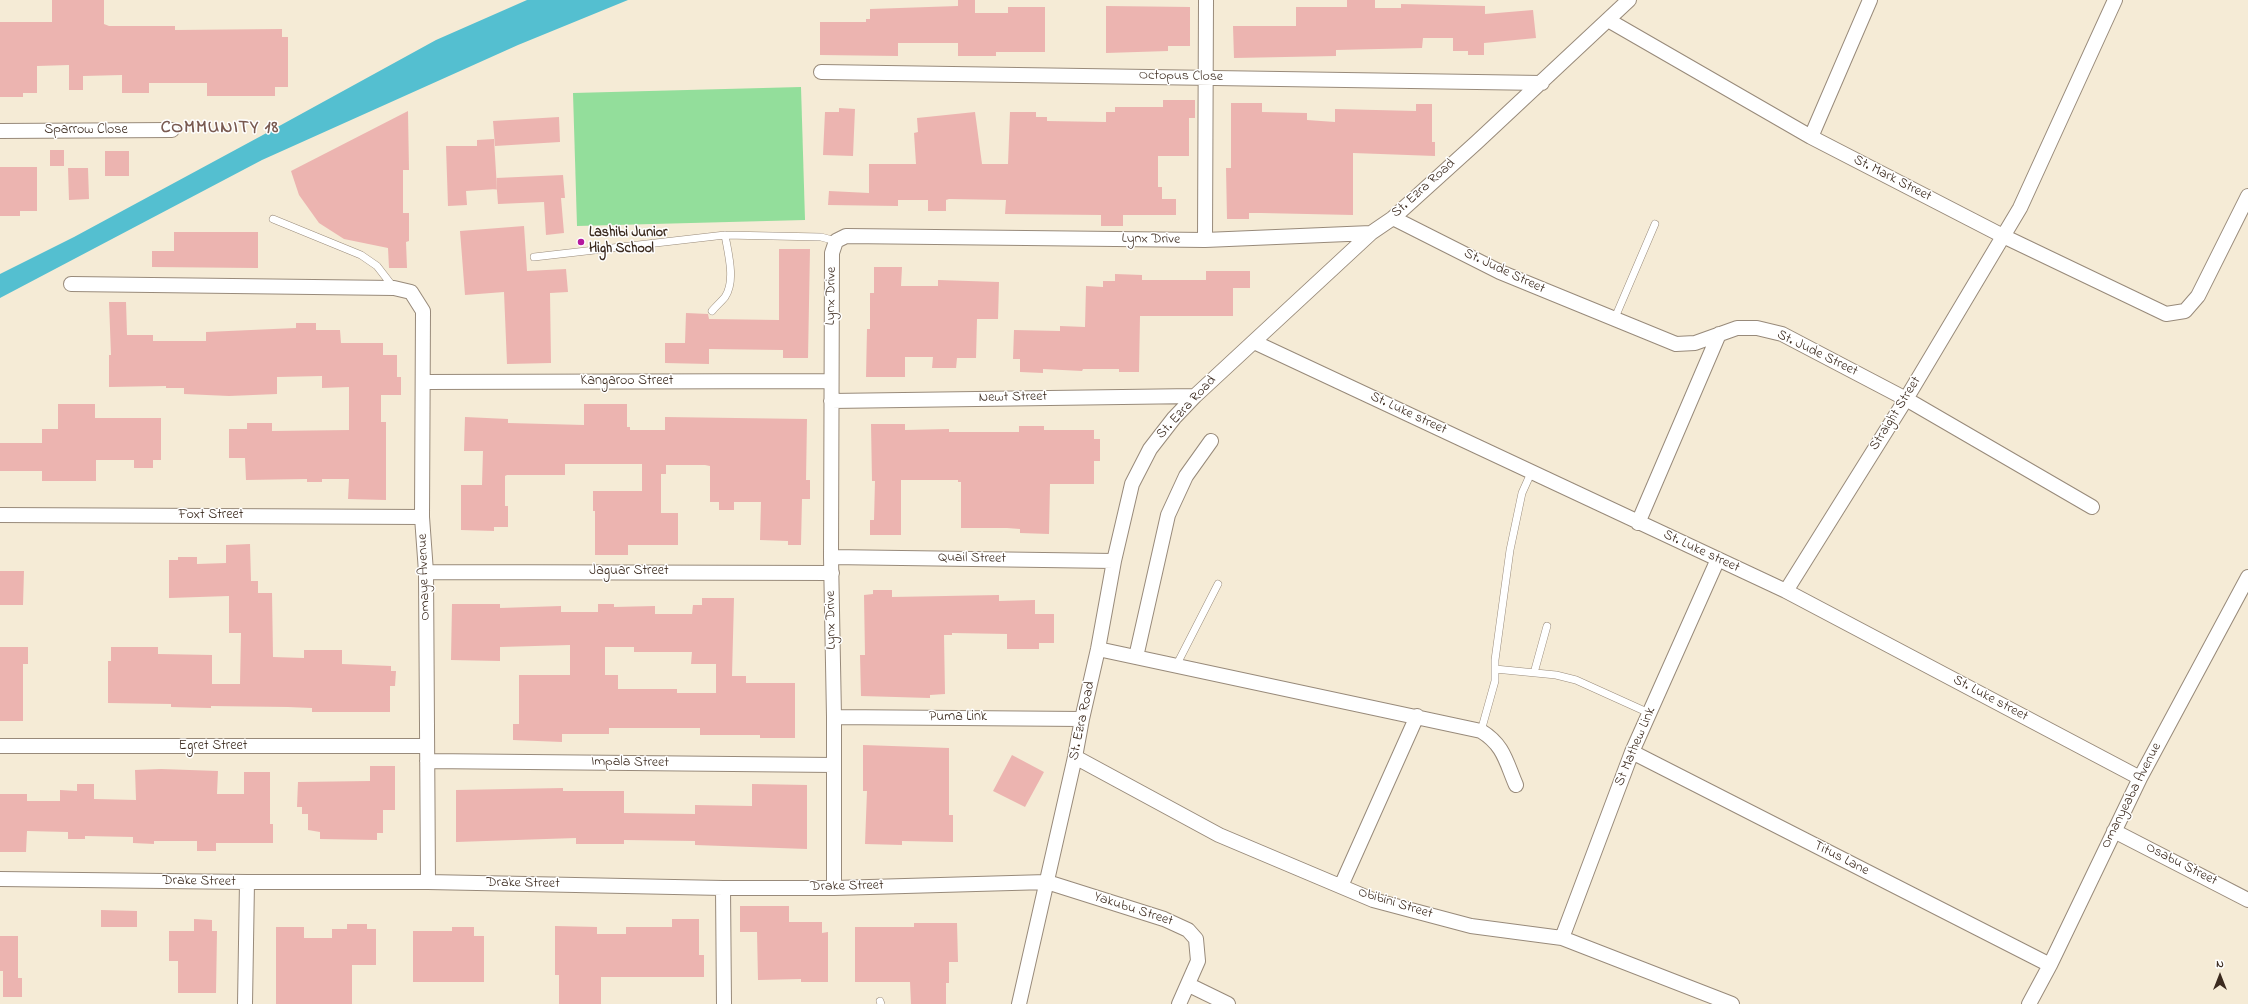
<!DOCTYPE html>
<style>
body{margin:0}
#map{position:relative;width:2248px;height:1004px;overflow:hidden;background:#f5ebd6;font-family:"Indie Flower",sans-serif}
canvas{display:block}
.north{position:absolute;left:2200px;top:956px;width:40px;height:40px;-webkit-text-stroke:3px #fff;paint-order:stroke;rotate:0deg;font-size:11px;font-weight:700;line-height:16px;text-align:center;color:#3b2a1e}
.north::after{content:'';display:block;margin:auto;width:14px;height:18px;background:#3b2a1e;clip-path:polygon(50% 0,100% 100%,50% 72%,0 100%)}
</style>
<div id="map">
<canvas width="2248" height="1004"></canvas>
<div class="north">N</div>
</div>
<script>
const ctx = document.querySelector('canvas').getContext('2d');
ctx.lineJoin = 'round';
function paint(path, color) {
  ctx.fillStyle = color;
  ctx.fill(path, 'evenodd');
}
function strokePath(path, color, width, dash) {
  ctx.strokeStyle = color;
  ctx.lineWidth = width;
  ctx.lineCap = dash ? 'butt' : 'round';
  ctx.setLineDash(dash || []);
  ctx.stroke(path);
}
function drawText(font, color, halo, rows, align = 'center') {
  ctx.font = font + ' "Indie Flower",sans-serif';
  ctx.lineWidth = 3;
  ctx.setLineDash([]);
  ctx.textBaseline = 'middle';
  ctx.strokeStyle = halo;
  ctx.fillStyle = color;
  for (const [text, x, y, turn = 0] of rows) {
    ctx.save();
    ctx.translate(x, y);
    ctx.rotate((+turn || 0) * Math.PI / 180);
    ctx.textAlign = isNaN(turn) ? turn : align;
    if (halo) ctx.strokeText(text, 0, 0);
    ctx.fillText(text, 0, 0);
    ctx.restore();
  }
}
paint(new Path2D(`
 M801,87l4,133 -228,6 -4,-133z`), '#93de9b');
paint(new Path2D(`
 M527,0h101l-110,45 -256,115 -262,138v-24l74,-37 187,-101 175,-96z`), '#54bfd0');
paint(new Path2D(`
 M52,0h52v24l5,2h66v4l107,-1v8h6v50h-13v9h-68v-13h-58v10h-27v-18l-39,1v14h-14v-25l-32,1v27h-14v4h-23v-75h52z
 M958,0h17v13h33v-6h37v45h-49v4h-38v-13h-60v13l-78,-1v-33h46v-3h4v-10l88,-3z
 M1347,0h28v8h26v-4l84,2v8l48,-4 3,28 -52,5v12h-16v-4h-15v-13h-30l-1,10 -86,2v6l-102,2 -1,-32h63v-19h51z
 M1106,6l84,1v39h-22v5l-62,2z
 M1163,100h32v18h-6v38h-31v31h4v12h14v16h-53v11h-22v-11l-96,-1 1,-14 -57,-1 -3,1v11h-18v-11h-30v6l-70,-1 1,-14 40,2v-29h47l-2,-31 4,-1 -1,-14 58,-6 7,52h26l2,-52h26v5h11v4l59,1v-10h9v-5h48z
 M1231,103h31v9l45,1v7l28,2v-13l81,2v-7h16v38h3v14l-82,-3v62l-92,-2h-12v6h-22l-1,-51h5z
 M839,108l16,1 -2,47 -30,-1 2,-43h14z
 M408,111l1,59h-6v43h6v28l-3,1 1,26h-18l-1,-20 -44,-9 -25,-16 -20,-28 -8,-24z
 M559,117l1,25 -65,4 -2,-25z
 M494,139l3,50 -31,2 1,14 -19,1 -2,-60h31v-6z
 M50,150h14v16h-14z
 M105,151h24v25h-24z
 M0,167h37v44h-17v5h-20z
 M68,168h20l1,31 -20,1z
 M563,175l2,23h-4l3,35 -18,2 -2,-33 -46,2 -2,-26z
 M524,226l3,45 39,-2 2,23 -18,1 1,70 -44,1 -3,-72 -39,3 -5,-64z
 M174,232h84v36l-106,-1v-16h22z
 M779,249h31l-2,109h-25v-8l-74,-1v15l-44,-1v-20h20l1,-30 22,1 1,5 70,1z
 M874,267h28l-1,19h37v-6l61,2 -1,37h-21l-1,39h-19l-1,10h-24l1,-11h-28v20h-39l1,-48h3v-36h4z
 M1206,271h44v17h-17v28h-93l-1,56h-20v-3h-36l-1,2 -39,-2v4l-23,-1v-13h-7l1,-29 46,1v-5l25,1 1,-41 17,1v-6h12v-7l27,1v5h64z
 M109,302h17l1,33h26v6h53v-9l90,-4v-5h20v7h24l1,13h42v12h14v22h4v18h-20v27h5v78l-38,-1 1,-20h-27v3h-15v-3l-61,1 -1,-22h-16v-29h18v-6h25v8l77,-1v-43l-27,1v-12l-45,1v17l-48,2 -45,-2v-6h-18v-2l-57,1v-32h2z
 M58,404h37v14h66v42h-8v8h-19v-8h-38v21h-54v-10h-42v-28h42v-14h16z
 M584,404h43v23h3v3h35v-13l142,2 -1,61h4v19h-8l-1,46h-13v-4l-28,-1 1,-38h-27v8h-15v-8h-9v-36l-5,-1h-39v9h-5v39h17v32h-50v10h-33v-44h-2v-20h49v-27h-77v11h-58l-2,1v30h3v21h-14v4l-33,-1v-45h21l1,-34h-19l1,-34 43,2v4l76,2z
 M871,424h34v6l44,-1v3h70v-6h25v4h50v9h6v22h-6v23h-44l-1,50 -29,-1v-4l-13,-1h-46v-46h-3v-2h-57v55h-31v-15h4l1,-39h-3z
 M250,544l1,37h7v12h14l1,64 31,1v-8h38v14l49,2v5h5l-1,15h-5v26h-78v-4l-24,-1 -77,-1v2l-40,-1v-3l-63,-1v-42h3v-14h47v7l54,1v29h28l1,-51h-12v-37l-60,2v-38h9v-3h19v7l29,-1v-18z
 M0,571h24l-1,34h-23z
 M873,590h19v7l107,-2v6l36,-1v14h19v29h-15v6h-32v-15l-55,-1v2h-8l1,59 -15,1v3l-69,-2 -1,-41h5l-1,-60 9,-1z
 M702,598h32l-2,78h14v7h49v55h-35v-3h-60v-7h-91v6h-47v8l-49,-2v-16h6v-49h51v-30l-70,2v14l-49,-1 1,-56h48v4l61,-2v6h37v-8h16v3l41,-1v8h37l1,-9h9zM605,647h29v5h58l-1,12h25v29h-39v-4h-59v-14h-13z
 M0,647h28v17h-5v57h-23z
 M863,745l86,3v67h4v27l-51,-1v4l-37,-1 2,-53h-4z
 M1012,755l32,17 -19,35 -32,-16z
 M370,766h25v44h-12v23h-6v7l-57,-1v-7l-12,-2v-16h-6v-7h-5l1,-25 72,-1z
 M161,769l57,2 -1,23h27v-22h26v52h3v19h-57v8h-19v-10h-43v3l-21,-1v-6l-48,-1v3h-17v-7l-41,-1 -1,21h-26v-58h27v7h33v-11l17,1v-7h17v15l42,1 -1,-30z
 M752,784l55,1v64l-112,-4v-4l-71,-1v4h-48v-6l-120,4v-52l107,-2v3h61v22l71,1v-9l57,1z
 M740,906h49v16h33v11l6,-1v50h-27v-3l-43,1 -1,-48h-17z
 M101,910l36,1v16h-36z
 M194,919l18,1v11h5l-1,62h-38v-32h-9v-30h25z
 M672,919h27v36h5v22h-103v27h-42v-29h-4v-49l42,1v7h29v-7h46z
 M914,923h43l1,39h-9v21h-3v21h-35l-1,-22h-55v-55h59z
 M347,924h20v5h9v36h-24v39h-76v-77h28v11h28v-9h15z
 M452,927h22v9h10v46h-71v-51h39z
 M0,936h18v42h4v19h-19v-26h-3z`), '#ecb4b0');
const lane = new Path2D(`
 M273,219l88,36 16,11 17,22
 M534,257l191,-22 96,2 15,4
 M712,311c4,-5 9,-9 13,-14 11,-16 3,-44 0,-62
 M1614,320l41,-96
 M1176,666l42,-82
 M1495,669l61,6 20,5 73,33
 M1534,673l13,-47
 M1481,731l14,-50v-21l15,-110 12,-57 9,-20
 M880,1001l1,3`);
const street = new Path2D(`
 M1608,20l203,117 192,99 163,78 19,-3 13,-15 50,-100
 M821,72l721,11
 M0,131l172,-1
 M1811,137l59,-137
 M1393,218l107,54 176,72 19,-1 42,-15h20l25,6 124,65 186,108
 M1205,240l1,-240
 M71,284l323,4 17,4 12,19 -1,206 4,55 2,310
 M1254,342l532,249 354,187
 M423,382l407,-1
 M831,401l364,-5
 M0,515l422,2
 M1638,523l81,-189
 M831,557l283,4
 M426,572l406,1
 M1786,591l120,-192 114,-191 95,-208
 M1098,649l383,82c23,14 25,31 35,54
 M1136,657l32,-142 18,-39 25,-35
 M834,717l248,2
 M0,746h426
 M1632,752l418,213
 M1075,757l144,78 154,65 98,26 91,12 170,66
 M427,761l407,4
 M2114,831l134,69
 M0,879l247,3h181l295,6h111l213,-6 117,37 24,11 8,9 2,22 -19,43
 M1341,886l76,-170
 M723,888l1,116
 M834,888v-171l-3,-160 1,-304 4,-12 10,-5 359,4 166,-7
 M1562,938l70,-186 86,-193
 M1189,985l39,19
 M245,1004l2,-122
 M1019,1004l56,-247 7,-38 16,-70 16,-88 18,-77 18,-35 24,-31 21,-22 176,-163 22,-15 84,-76 152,-142
 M2029,1004l21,-39 90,-187 108,-201`);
strokePath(lane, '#988a7a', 8);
strokePath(street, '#988a7a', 16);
strokePath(lane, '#fff', 7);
strokePath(street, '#fff', 14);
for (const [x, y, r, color] of [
 [581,242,4,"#b5179e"]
]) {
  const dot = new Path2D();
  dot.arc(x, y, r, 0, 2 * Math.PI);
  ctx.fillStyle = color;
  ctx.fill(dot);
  strokePath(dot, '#fff', 1.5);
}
drawText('14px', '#3b2a1e', '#fff', [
 ["Octopus Close",1181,77,1],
 ["Sparrow Close",86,131],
 ["St. Mark Street",1892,179,27],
 ["St. Ezra Road",1424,189,-42],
 ["Lynx Drive",1151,240,1],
 ["St. Jude Street",1504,272,25],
 ["Lynx Drive",832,296,-89],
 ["St. Jude Street",1817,354,26],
 ["Kangaroo Street",627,382],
 ["Newt Street",1013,398,-1],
 ["St. Ezra Road",1187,408,-47],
 ["St. Luke street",1408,414,25],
 ["Straight Street",1896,414,-58],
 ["Foxt Street",211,516],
 ["St. Luke street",1701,552,25],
 ["Quail Street",972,559,1],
 ["Jaguar Street",629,572],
 ["Omaye Avenue",425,577,-92],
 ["Lynx Drive",832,620,-91],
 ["St. Luke street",1990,699,28],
 ["Puma Link",958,718],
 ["St. Ezra Road",1083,721,-78],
 ["Egret Street",213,747],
 ["St Mathew Link",1636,747,-67],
 ["Impala Street",630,763,1],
 ["Omanyeaba Avenue",2132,796,-63],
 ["Titus Lane",1841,859,27],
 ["Osabu Street",2181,865,27],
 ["Drake Street",199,882,1],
 ["Drake Street",523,884,1],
 ["Drake Street",847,887,-1],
 ["Obibini Street",1395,904,17],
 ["Yakubu Street",1133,910,18]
]);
drawText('bold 14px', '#3b2a1e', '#fff', [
 ["Lashibi Junior",589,234],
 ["High School",589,250]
], 'left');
ctx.letterSpacing = '1px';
drawText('bold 18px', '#795a51', '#fff', [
 ["COMMUNITY 18",220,129]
]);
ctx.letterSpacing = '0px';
</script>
